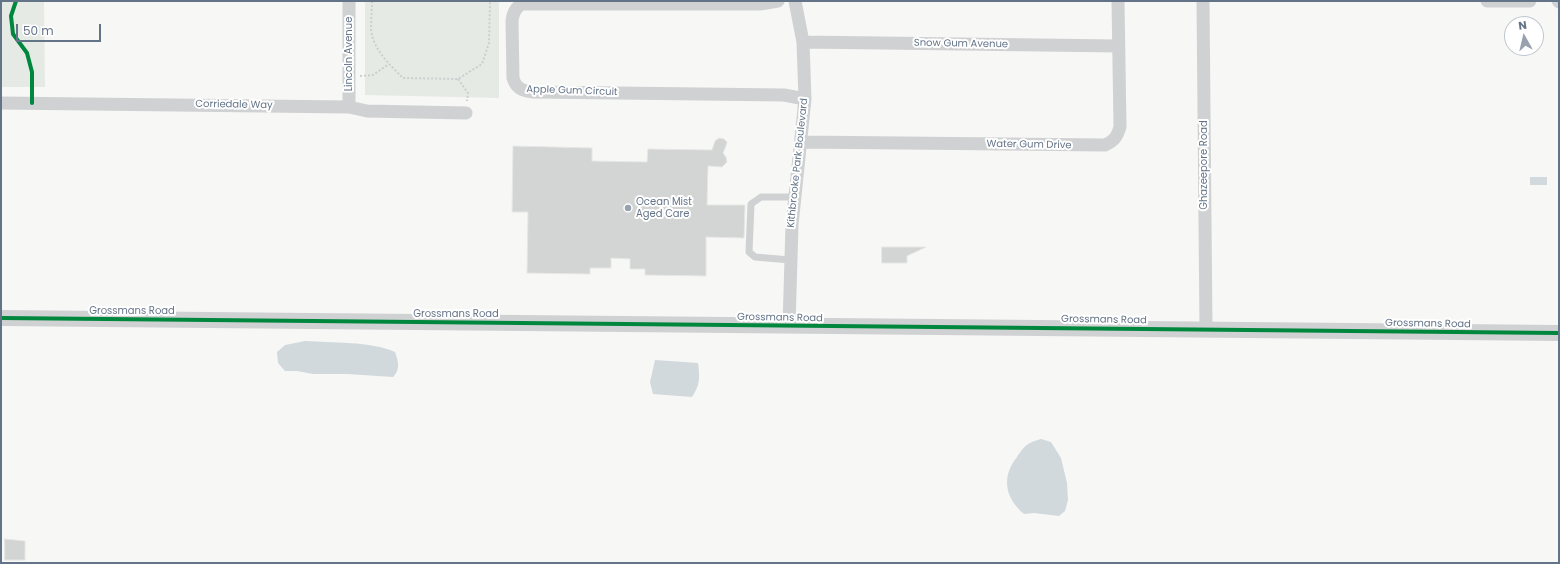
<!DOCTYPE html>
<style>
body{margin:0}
#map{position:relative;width:1560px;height:564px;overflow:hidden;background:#f7f7f6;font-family:Poppins,sans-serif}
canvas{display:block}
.frame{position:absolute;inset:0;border:2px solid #647488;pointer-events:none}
.north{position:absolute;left:1504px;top:16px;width:40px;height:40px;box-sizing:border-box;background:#fff;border:1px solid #c1c7cf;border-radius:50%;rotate:352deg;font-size:11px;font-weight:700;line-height:16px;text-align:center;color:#647488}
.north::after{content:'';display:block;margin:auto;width:14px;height:18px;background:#97a2ae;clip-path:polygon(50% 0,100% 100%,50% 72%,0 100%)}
.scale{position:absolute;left:16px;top:24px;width:85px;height:18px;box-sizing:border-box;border:2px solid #647488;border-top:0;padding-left:5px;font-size:12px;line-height:14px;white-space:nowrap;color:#647488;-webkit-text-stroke:3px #fff;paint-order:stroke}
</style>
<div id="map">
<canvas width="1560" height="564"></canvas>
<div class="frame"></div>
<div class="north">N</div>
<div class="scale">50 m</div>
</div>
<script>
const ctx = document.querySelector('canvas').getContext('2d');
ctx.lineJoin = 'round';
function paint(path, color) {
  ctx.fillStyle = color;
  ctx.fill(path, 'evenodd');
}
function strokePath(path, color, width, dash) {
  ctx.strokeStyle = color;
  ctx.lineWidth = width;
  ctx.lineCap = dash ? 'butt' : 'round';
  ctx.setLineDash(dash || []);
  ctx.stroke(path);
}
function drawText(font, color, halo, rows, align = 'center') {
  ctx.font = font + ' Poppins,sans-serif';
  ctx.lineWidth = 4;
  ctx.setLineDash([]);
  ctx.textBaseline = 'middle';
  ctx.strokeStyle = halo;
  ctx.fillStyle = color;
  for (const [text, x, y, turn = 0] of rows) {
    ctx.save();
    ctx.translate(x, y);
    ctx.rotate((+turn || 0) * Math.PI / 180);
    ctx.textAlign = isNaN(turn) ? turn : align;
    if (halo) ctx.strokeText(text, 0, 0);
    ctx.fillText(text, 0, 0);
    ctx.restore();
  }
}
paint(new Path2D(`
 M1,1h43l1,86h-44z
 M365,1h134v97l-134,-3z`), '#e6eae4');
paint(new Path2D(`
 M1530,177h17v8h-17z
 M305,341c26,2 66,0 90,11 3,9 6,17 -2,25l-46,-3h-34l-16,-3h-12l-7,-8 -1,-11 8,-7z
 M655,360l43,3c2,15 2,22 -6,34l-39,-3 -3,-12z
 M1041,439l10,3 10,16 6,25 1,17 -3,11 -6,5 -25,-3 -10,1c-19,-16 -23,-37 -7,-57 3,-5 7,-11 13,-14 3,-2 8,-3 11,-4z`), '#d1d9dd');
const building = new Path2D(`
 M720,138l4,1 3,3 -1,4 -3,7 3,4 1,5 -5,5 -14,-1 -1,39h38l-1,33 -38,-1v39l-61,-1v-6h-15v-10l-19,-1v10h-21v6l-63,-1 1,-61h-16l1,-66 79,2v13l55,1 1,-13 64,1 3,-9z
 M882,247h44l-19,9v7h-25z
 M5,539l20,2v19h-20z`);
paint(building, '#d3d4d4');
strokePath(building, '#e6e6e6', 1);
strokePath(new Path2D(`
 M372,1c0,9 -1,19 -1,28 2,21 19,36 32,49l55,1 24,-15 7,-21 1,-42
 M360,76l13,-1 16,-11
 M458,79l10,14 -1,8`), '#cdcecf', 2, [2, 2]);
strokePath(new Path2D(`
 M790,260l-35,-3 -6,-5 2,-48 10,-7h34`), '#d0d1d2', 7);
strokePath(new Path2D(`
 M349,1v106
 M778,1l-18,3h-239c-6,5 -8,9 -9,17l1,57c3,10 9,13 20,14l251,3 21,4
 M1203,1l3,328
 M1487,1h43
 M1558,1l1,1
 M803,42l315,4
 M1,103l348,4 18,4 99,2
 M801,142l304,3c9,-4 12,-8 15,-18l-2,-126
 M789,326l3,-101 13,-126 -2,-57 -8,-41`), '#d0d1d2', 13);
strokePath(new Path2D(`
 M1,318l1558,15`), '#d0d1d2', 16);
strokePath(new Path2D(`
 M16,1l-5,15 2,18 14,19 5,19v31
 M1,318l1558,15`), '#00873e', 4);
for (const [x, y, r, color] of [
 [628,208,4,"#97a2ae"]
]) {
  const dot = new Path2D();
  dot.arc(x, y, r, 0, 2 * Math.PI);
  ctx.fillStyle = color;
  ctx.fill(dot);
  strokePath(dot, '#fff', 1.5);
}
drawText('10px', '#647488', '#fff', [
 ["Snow Gum Avenue",961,44,1],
 ["Lincoln Avenue",349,54,-90],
 ["Apple Gum Circuit",572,91,2],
 ["Corriedale Way",234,105,1],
 ["Water Gum Drive",1029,145,1],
 ["Kithbrooke Park Boulevard",798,163,-84],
 ["Ghazeepore Road",1204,165,-90],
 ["Grossmans Road",132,311],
 ["Grossmans Road",456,314],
 ["Grossmans Road",780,318,1],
 ["Grossmans Road",1104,320,1],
 ["Grossmans Road",1428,324,1]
]);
drawText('10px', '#647488', '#fff', [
 ["Ocean Mist",636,202],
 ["Aged Care",636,214]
], 'left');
</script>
